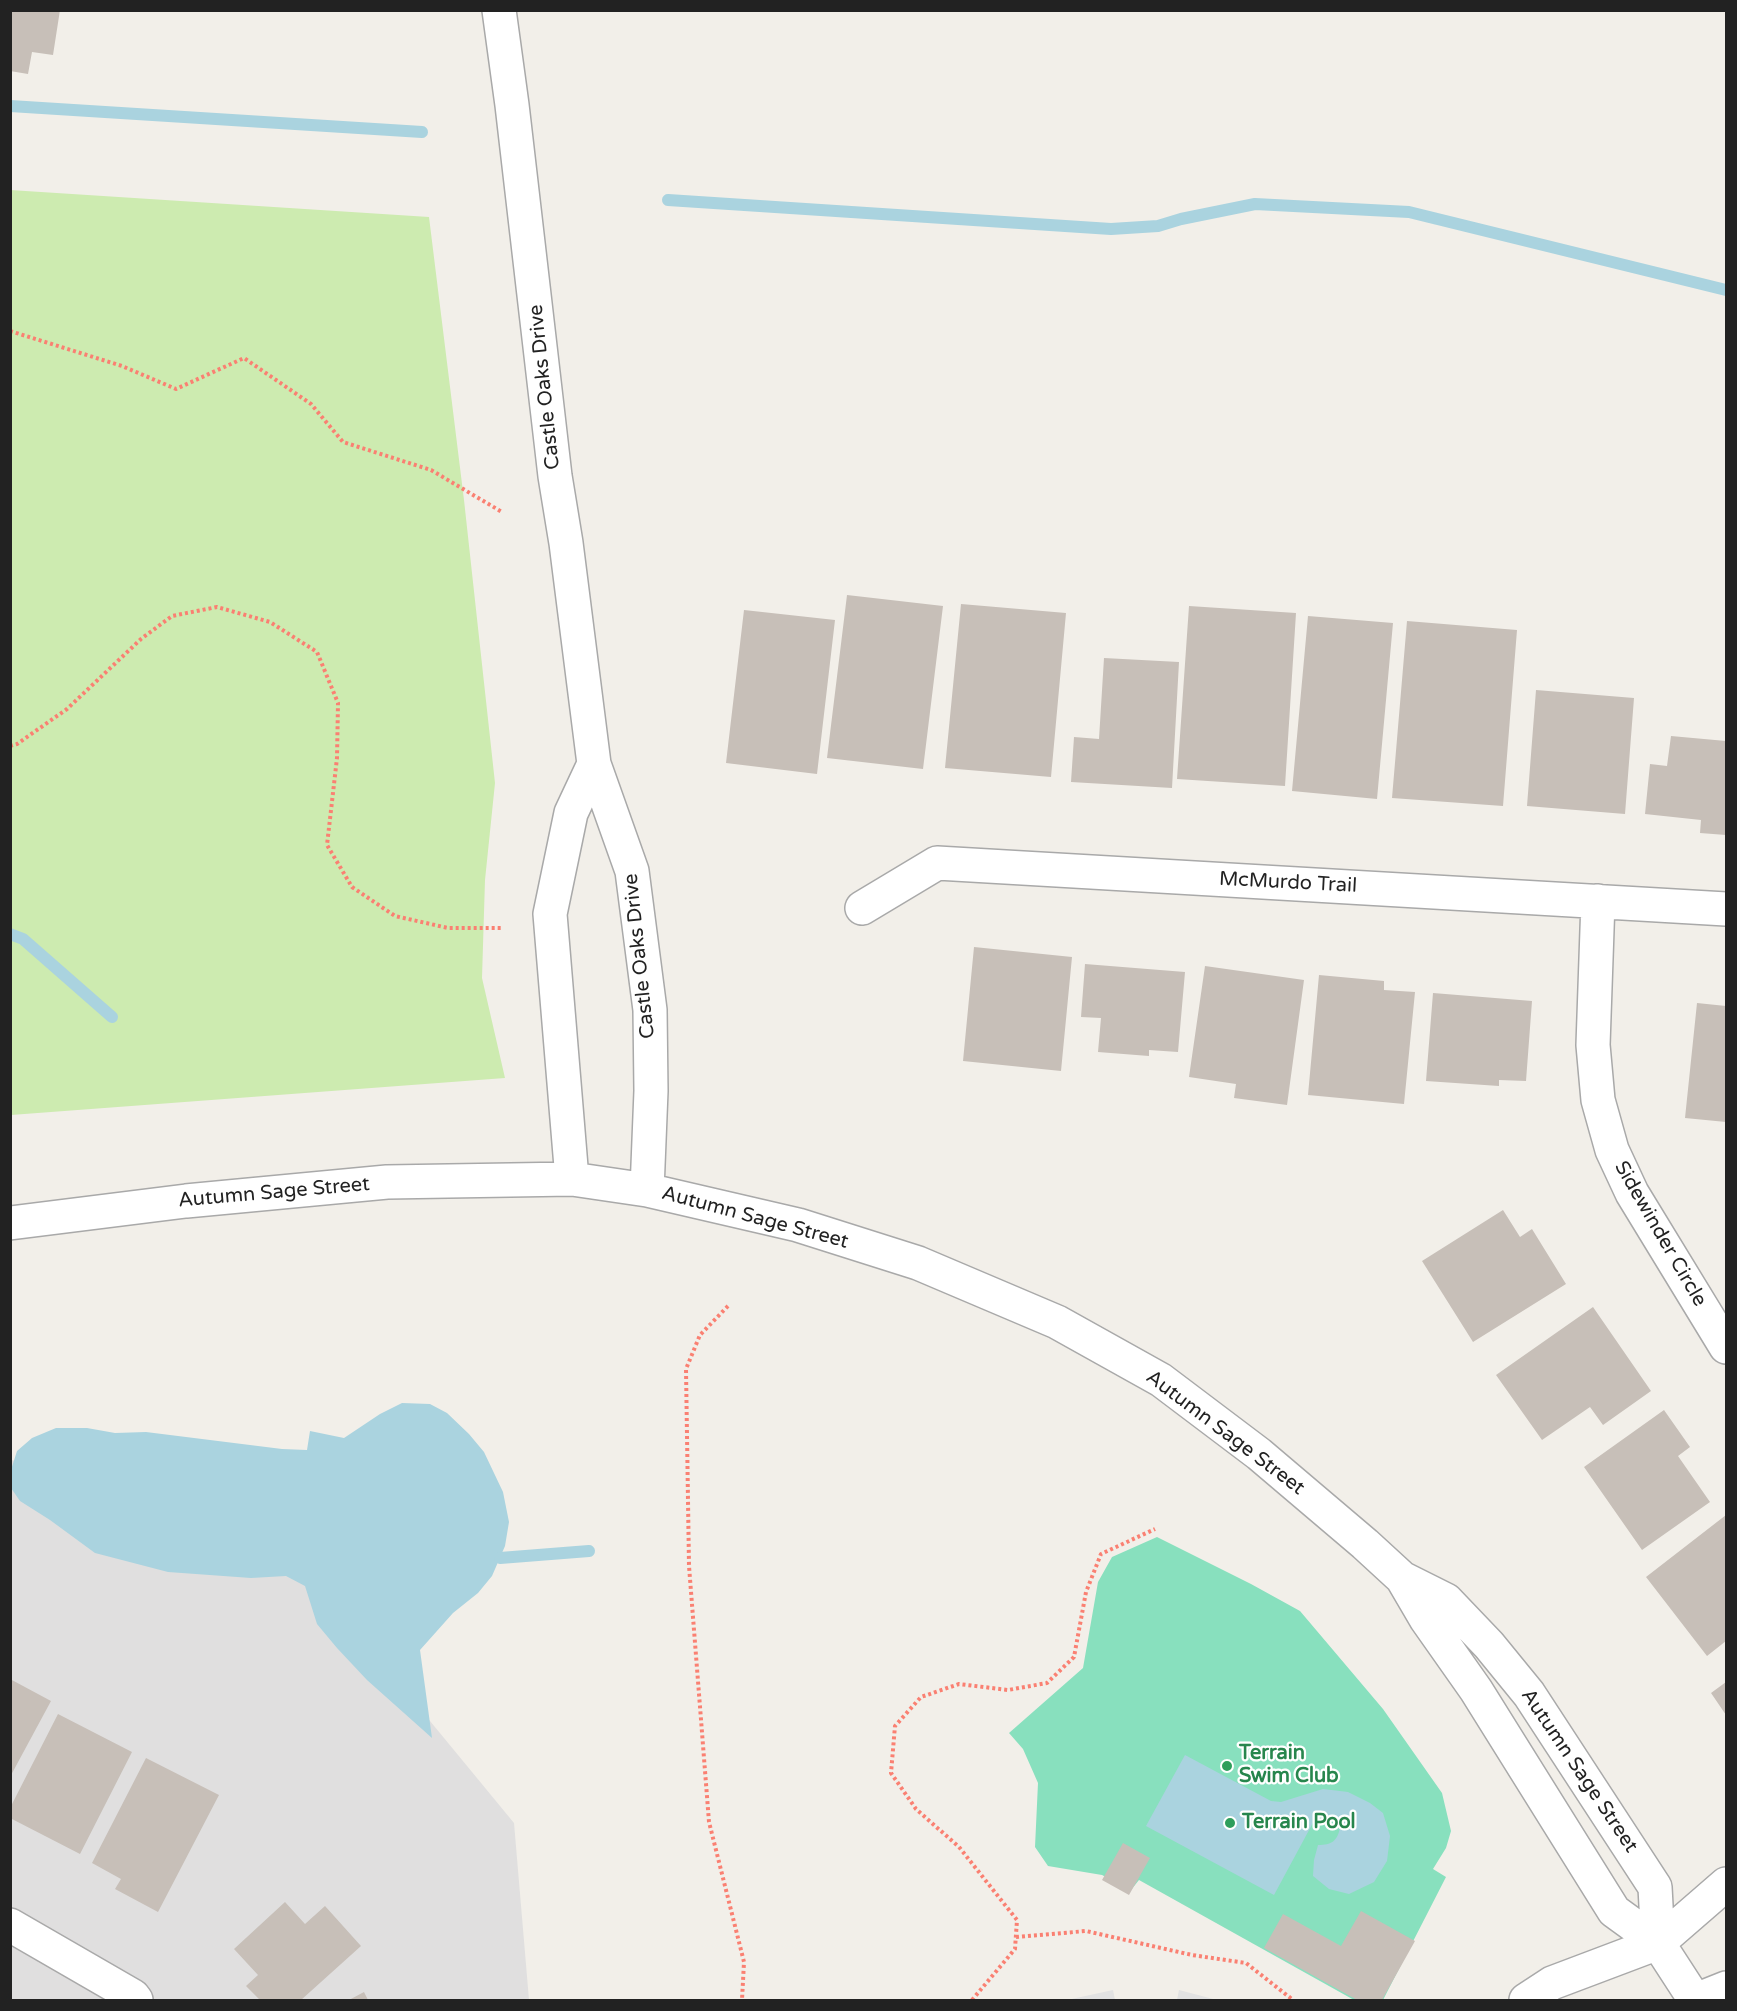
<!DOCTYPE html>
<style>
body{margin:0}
#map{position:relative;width:1737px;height:2011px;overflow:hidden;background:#f2efe9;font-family:"Varela Round",sans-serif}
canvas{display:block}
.frame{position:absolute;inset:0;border:12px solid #222;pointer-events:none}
</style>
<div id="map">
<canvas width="1737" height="2011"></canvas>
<div class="frame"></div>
</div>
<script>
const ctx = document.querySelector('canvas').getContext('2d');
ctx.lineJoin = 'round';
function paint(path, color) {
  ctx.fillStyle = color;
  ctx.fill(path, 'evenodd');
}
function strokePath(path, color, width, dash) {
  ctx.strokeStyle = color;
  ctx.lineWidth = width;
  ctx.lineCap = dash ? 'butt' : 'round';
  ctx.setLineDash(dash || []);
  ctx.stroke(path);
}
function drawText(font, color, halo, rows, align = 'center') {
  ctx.font = font + ' "Varela Round",sans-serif';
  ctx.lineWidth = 4.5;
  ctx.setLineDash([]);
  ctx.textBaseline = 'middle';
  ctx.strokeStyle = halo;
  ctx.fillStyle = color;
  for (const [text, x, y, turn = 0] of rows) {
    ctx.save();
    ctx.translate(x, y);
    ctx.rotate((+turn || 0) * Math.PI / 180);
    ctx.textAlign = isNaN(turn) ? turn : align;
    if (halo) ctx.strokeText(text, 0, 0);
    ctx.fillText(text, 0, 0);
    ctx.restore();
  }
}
paint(new Path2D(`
 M11,1460l228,29 275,334 15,177h-518z`), '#e0dfdf');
paint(new Path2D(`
 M10,190l419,27 35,283 31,283 -10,97 -3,98 23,100 -494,37z`), '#cdebb0');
paint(new Path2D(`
 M1157,1537l94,47 49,27 83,98 59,84 9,38 -5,17 -13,21 13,8 -63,123h-29l-215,-120 -8,10 -29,-15 -54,-9 -13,-19 3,-64 -15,-34 -14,-16 74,-65 15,-86 14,-25z`), '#88e0be');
paint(new Path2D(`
 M1113,1990l2,10h-48z
 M1179,1990l38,10h-40z`), '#e2e2e2');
paint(new Path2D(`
 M402,1403l28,1 17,9 22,21 15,18 19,40 6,30 -4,24 -13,30 -14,17 -25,20 -33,37 12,88 -65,-58 -30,-32 -20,-24 -12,-38 -19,-10 -35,2 -83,-6 -73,-19 -45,-33 -30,-19 -9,-13 -1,-15 7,-22 15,-13 24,-10h31l28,5 31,-1 136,17 25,1 3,-19 34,7 36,-24z
 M1185,1755l86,46 10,1 42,-13 25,3 22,11 13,10 7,23 -3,25 -13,21 -25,12 -20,-5 -16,-13 1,-16 4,-15c14,0 19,-4 22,-17 -7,-12 -12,-13 -25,-9l-41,76 -128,-69z`), '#aad3df');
strokePath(new Path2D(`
 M10,106l412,26
 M668,200l443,29 47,-3 23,-7 74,-15 154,8 317,78
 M10,934l13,5 89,78
 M500,1558l89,-7`), '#aad3df', 12);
paint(new Path2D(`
 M10,10h50l-7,45 -21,-3 -4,22 -18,-3z
 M847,595l96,11 -20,163 -96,-11z
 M961,604l105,9 -15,164 -106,-9z
 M1189,606l107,7 -11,173 -108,-7z
 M744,610l91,10 -18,154 -91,-11z
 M1308,616l85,7 -16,176 -85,-8z
 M1407,621l110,9 -14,176 -111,-8z
 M1104,658l75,4 -7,126 -101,-6 3,-45 25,2z
 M1536,690l98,8 -9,116 -98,-8z
 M1671,736l55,5v94l-26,-2 1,-13 -56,-6 5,-50 17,2z
 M974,947l98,10 -11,114 -98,-10z
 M1085,964l100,8 -7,80 -29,-2v6l-51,-4 3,-34 -20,-1z
 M1205,966l99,14 -17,125 -53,-7 2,-14 -47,-7z
 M1319,975l65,6v9l31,2 -11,112 -96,-9z
 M1433,993l99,8 -6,80 -27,-1v6l-73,-5z
 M1697,1003l29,3v116l-41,-4z
 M1503,1210l17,27 12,-8 34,55 -93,58 -51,-81z
 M1593,1307l58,84 -48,34 -13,-18 -48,33 -46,-65z
 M1664,1410l26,37 -12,9 32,46 -68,48 -58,-83z
 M1726,1515v126l-19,15 -61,-79z
 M10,1679l41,22 -41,76z
 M1726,1682v33l-15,-22z
 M58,1714l74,38 -52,102 -70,-36v-10z
 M146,1758l73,37 -61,117 -43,-23 6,-10 -29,-16z
 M1123,1843l27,15 -21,37 -27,-15z
 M285,1902l20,22 20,-18 36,40 -60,54h-41l-14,-14 12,-11 -24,-26z
 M1361,1911l54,30 -33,59h-25l-93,-52 19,-34 58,32z
 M364,1992l4,8h-19z`), '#c7bfb8');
const minor = new Path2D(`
 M499,10l13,95 43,371 11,67 28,221 38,107 18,139 1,81 -4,99
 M1598,901l-5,144 5,55 14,50 20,43 94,154
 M862,908l75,-45 789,46
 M572,1179l-22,-265 21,-101 23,-49
 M10,1223l176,-22 201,-19 185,-3 75,11 151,35 120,38 139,59 104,58 98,74 106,90 37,34 24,41 50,71 138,221 44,32 37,57
 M1402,1578l44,22 43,45 40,49 126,193 3,56
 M10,1925l123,71 3,4
 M1526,2000l26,-17 106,-40 68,-59
 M1696,2000l30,-12`);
strokePath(minor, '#a9a9a9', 36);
strokePath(new Path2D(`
 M10,331l112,35 54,23 68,-31 67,46 32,38 88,28 71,42
 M10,746l7,-2 50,-35 74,-70 31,-23 45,-9 53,15 47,30 21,51 -1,55 -10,87 25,42 43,29 53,12h54
 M728,1306l-28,29 -14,34 3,197 20,256 35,140 -2,38
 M1016,1937l70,-6 106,24 54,8 47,37
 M972,2000l43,-51 2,-29 -58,-73 -43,-38 -25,-36 4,-47 26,-29 38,-13 49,6 39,-7 27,-26 12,-65 15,-38 54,-25`), '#fa8072', 4, [3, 3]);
strokePath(minor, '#fff', 33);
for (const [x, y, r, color] of [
 [1227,1766,6,"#2e9e5b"],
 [1230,1823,6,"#2e9e5b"]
]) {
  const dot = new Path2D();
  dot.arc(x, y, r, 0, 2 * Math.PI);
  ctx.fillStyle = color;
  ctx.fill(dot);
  strokePath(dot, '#fff', 2);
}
drawText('20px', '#222', '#fff', [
 ["Castle Oaks Drive",545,387,-96],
 ["McMurdo Trail",1288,883,3],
 ["Castle Oaks Drive",640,956,-96],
 ["Autumn Sage Street",274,1193,-5],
 ["Autumn Sage Street",755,1218,15],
 ["Sidewinder Circle",1660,1234,60],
 ["Autumn Sage Street",1225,1433,37],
 ["Autumn Sage Street",1579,1771,56]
]);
drawText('bold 20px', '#27864d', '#fff', [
 ["Terrain",1239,1754],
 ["Swim Club",1239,1777],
 ["Terrain Pool",1242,1823]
], 'left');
</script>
